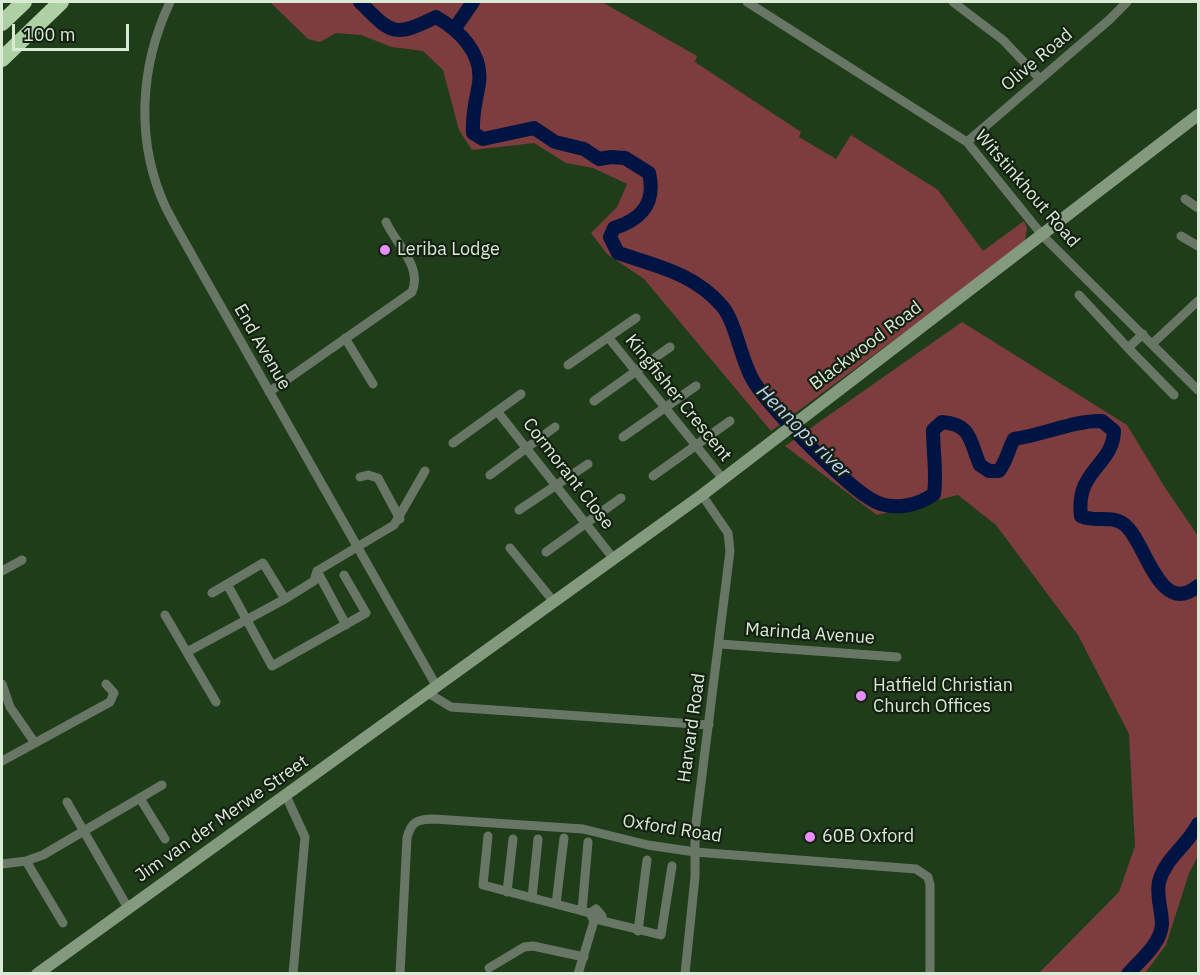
<!DOCTYPE html>
<style>
body{margin:0}
#map{position:relative;width:1200px;height:975px;overflow:hidden;background:#203d19;font-family:"IBM Plex Sans",sans-serif}
canvas{display:block}
.frame{position:absolute;inset:0;border:3px solid #d9ebd5;pointer-events:none}
.scale{position:absolute;left:12px;top:24px;width:117px;height:27px;box-sizing:border-box;border:3px solid #d9ebd5;border-top:0;padding-left:8px;font-size:18px;line-height:21px;white-space:nowrap;color:#d9ebd5;-webkit-text-stroke:4px #142011;paint-order:stroke}
</style>
<div id="map">
<canvas width="1200" height="975"></canvas>
<div class="frame"></div>
<div class="scale">100 m</div>
</div>
<script>
const ctx = document.querySelector('canvas').getContext('2d');
ctx.lineJoin = 'round';
function paint(path, color) {
  ctx.fillStyle = color;
  ctx.fill(path, 'evenodd');
}
function strokePath(path, color, width, dash) {
  ctx.strokeStyle = color;
  ctx.lineWidth = width;
  ctx.lineCap = dash ? 'butt' : 'round';
  ctx.setLineDash(dash || []);
  ctx.stroke(path);
}
function drawText(font, color, halo, rows, align = 'center') {
  ctx.font = font + ' "IBM Plex Sans",sans-serif';
  ctx.lineWidth = 4.5;
  ctx.setLineDash([]);
  ctx.textBaseline = 'middle';
  ctx.strokeStyle = halo;
  ctx.fillStyle = color;
  for (const [text, x, y, turn = 0] of rows) {
    ctx.save();
    ctx.translate(x, y);
    ctx.rotate((+turn || 0) * Math.PI / 180);
    ctx.textAlign = isNaN(turn) ? turn : align;
    if (halo) ctx.strokeText(text, 0, 0);
    ctx.fillText(text, 0, 0);
    ctx.restore();
  }
}
paint(new Path2D(`
 M270,2h332l95,54 -2,6 106,70 -2,5 37,22 15,-24 87,55 45,61 41,-30 3,7 -2,13 -31,25 -223,165 -127,-152 -37,-25 -16,-21 26,-26 10,-23 -34,-16 -27,-5 -32,-20 -62,7 -13,-20 -16,-60 -20,-19 -31,-4 -31,-12 -25,-2 -16,9 -12,-3z
 M962,322l165,103 37,61 34,50v320l-9,17 -23,72 -21,28h-106l80,-81 16,-46 -6,-112 -51,-99 -82,-110 -38,-30 -81,20 -92,-69z`), '#7d3c3e');
strokePath(new Path2D(`
 M360,2c32,32 33,36 76,15 23,13 47,36 43,66 -3,19 -7,30 -6,50l10,6 51,-11 21,14 29,7 15,10 12,-2 14,1 24,15c7,30 -7,46 -35,55l-4,9 8,16c39,13 77,21 104,53 14,16 19,56 32,76 17,27 93,105 120,119 19,10 43,5 60,-7 3,-21 -1,-42 -1,-64l9,-8c31,3 27,19 38,43l9,6h10c8,-11 9,-21 15,-32 29,-4 61,-19 88,-18l12,10c-1,35 -39,39 -33,85 14,7 31,-2 44,9 21,17 34,93 73,61
 M455,28l18,-26
 M1128,974c12,-14 33,-30 34,-50 0,-14 -6,-28 -3,-42 6,-24 29,-37 39,-58`), '#001444', 14);
strokePath(new Path2D(`
 M170,2c-30,64 -35,138 -5,204 10,20 22,40 33,60l239,421
 M747,2l220,140 76,94 155,154
 M953,2l50,38 37,39
 M967,142l142,-122 18,-18
 M1185,199l13,9
 M1181,236l17,10
 M1079,295l49,53
 M1143,334l-15,14 46,47
 M608,337l115,142
 M345,338l28,46
 M1152,344l46,-43
 M568,365l68,-47
 M269,392l143,-100c11,-25 -16,-48 -26,-70
 M594,401l76,-54
 M497,411l116,147
 M623,437l73,-51
 M453,443l68,-49
 M490,475l65,-48
 M653,476l77,-55
 M360,477l8,-2 10,3 22,41
 M519,510l69,-46
 M510,548l44,54
 M546,552l75,-54
 M2,571l20,-11
 M317,571l29,54
 M227,584l45,82 94,-53 -22,-38
 M212,593l51,-30 22,36
 M165,615l51,87
 M720,644l177,13
 M187,652l98,-53 29,-18 3,-10 77,-46 31,-54
 M2,684l8,23 25,36
 M428,693l23,14 258,18
 M2,761l108,-59 4,-9 -8,-9
 M286,796l19,41 -12,137
 M141,800l24,39
 M67,802l61,106
 M488,836l-5,49 107,28
 M26,861l37,62
 M2,864l24,-3 17,-6 119,-70
 M507,892l6,-53
 M532,898l6,-59
 M556,904l8,-66
 M582,911l6,-69
 M599,920l62,15 11,-69
 M638,931l9,-71
 M489,968l35,-21 9,-1 51,11
 M400,974l7,-136c4,-16 10,-19 27,-19l149,10 65,16 47,7 221,17 12,8 2,8v89
 M578,974l16,-53 8,-5 -6,-7 -6,4 4,8
 M685,974l10,-97v-46l35,-280 -2,-18 -26,-38`), '#687665', 9);
strokePath(new Path2D(`
 M37,974l665,-479 496,-380`), '#849a7f', 12);
strokePath(new Path2D(`
 M2,23l22,-21
 M2,59l59,-57`), '#add0a5', 16);
for (const [x, y, r, color] of [
 [385,250,6,"#e98efe"],
 [861,696,6,"#e98efe"],
 [810,837,6,"#e98efe"]
]) {
  const dot = new Path2D();
  dot.arc(x, y, r, 0, 2 * Math.PI);
  ctx.fillStyle = color;
  ctx.fill(dot);
  strokePath(dot, '#142011', 2);
}
drawText('18px', '#d9ebd5', '#142011', [
 ["Olive Road",1037,60,-40],
 ["Witstinkhout Road",1027,189,49],
 ["Blackwood Road",866,346,-37],
 ["End Avenue",262,347,60],
 ["Kingfisher Crescent",678,398,51],
 ["Cormorant Close",568,474,52],
 ["Marinda Avenue",810,634,4],
 ["Harvard Road",692,728,-82],
 ["Jim van der Merwe Street",222,819,-35],
 ["Oxford Road",672,829,9]
]);
drawText('18px', '#d9ebd5', '#142011', [
 ["Leriba Lodge",397,250],
 ["Hatfield Christian",873,686],
 ["Church Offices",873,707],
 ["60B Oxford",822,837]
], 'left');
drawText('italic 20px', '#bbd3f9', '#142011', [
 ["Hennops river",803,432,45]
]);
</script>
